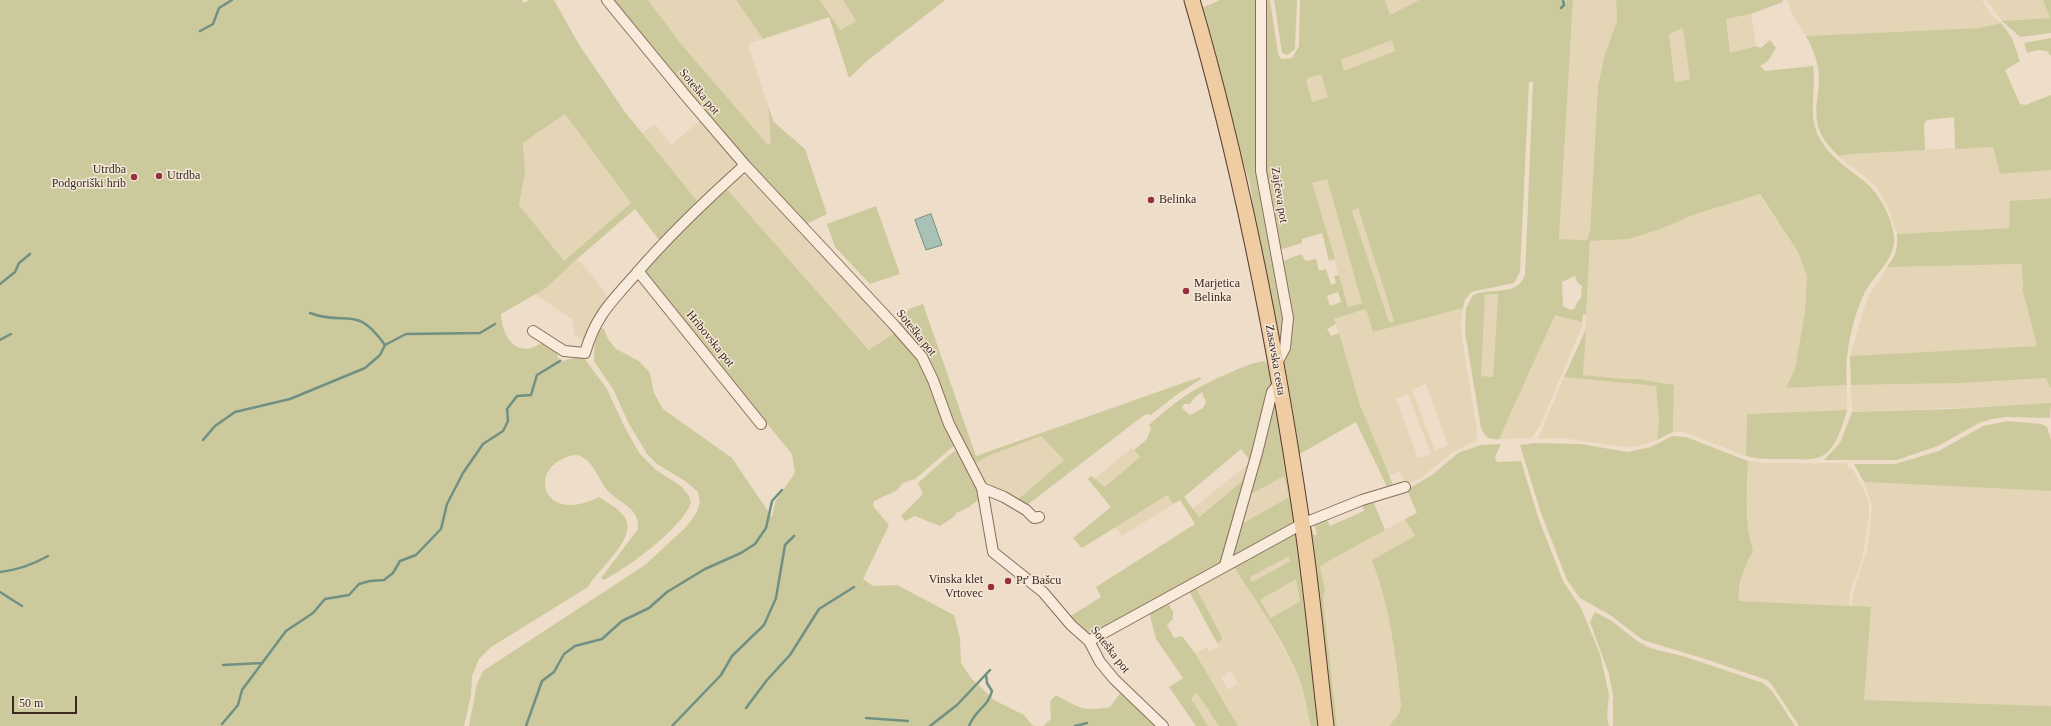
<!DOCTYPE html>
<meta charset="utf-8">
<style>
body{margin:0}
#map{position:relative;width:2051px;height:726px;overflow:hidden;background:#eeddc8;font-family:"Times New Roman",serif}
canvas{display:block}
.scale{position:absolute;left:12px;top:696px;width:65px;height:18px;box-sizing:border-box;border:2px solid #3a2921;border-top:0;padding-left:5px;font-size:12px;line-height:14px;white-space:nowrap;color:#3a2921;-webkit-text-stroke:3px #f5e8d8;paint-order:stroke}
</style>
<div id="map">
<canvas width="2051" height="726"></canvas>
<div class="scale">50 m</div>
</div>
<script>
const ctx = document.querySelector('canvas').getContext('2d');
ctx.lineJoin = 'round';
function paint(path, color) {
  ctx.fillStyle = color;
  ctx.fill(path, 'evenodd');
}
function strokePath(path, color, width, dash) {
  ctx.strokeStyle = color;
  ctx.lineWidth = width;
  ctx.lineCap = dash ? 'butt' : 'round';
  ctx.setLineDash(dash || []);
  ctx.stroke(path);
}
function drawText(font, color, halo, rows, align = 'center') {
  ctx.font = font + ' "Times New Roman",serif';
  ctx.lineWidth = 3;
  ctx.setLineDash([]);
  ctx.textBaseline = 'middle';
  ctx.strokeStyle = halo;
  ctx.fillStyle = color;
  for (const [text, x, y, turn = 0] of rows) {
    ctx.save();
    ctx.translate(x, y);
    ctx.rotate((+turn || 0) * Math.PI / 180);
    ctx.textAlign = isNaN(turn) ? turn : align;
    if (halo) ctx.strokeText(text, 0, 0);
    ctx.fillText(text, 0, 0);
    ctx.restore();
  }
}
paint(new Path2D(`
 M648,0h88l27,39 -15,5 20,62 3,31v5l-3,3 -86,-100z
 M820,0h23l13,21 -16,9z
 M1385,0h34l-29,15z
 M1573,0h43l1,21 -12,33 -7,31 -8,147 -3,8 -28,-1z
 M1787,0h195l10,16 9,7 -22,5 -173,8 -12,-18z
 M1986,0h57l7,18 -48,3z
 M1751,14l5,32 -26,7 -4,-34z
 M1684,28l6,51 -15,3 -6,-48z
 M1392,40l3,11 -51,20 -3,-11z
 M1321,74l7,23 -16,5 -6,-23z
 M565,114l66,89 -67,59 -45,-57 6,-32 -2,-30z
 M702,119l34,41 1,5 -3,6 -36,31 -56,-69 13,-9 16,21z
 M1993,146l7,28 51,-4v28l-24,1 -18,23v6l-112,6 -9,-27 -13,-22 -37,-29 14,-2z
 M745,176l8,2 143,154 -26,18 -145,-163 13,-10z
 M1327,179l36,124 -15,4 -36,-124z
 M1759,194l39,58 9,24 -2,35 -10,58 -9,19 61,-3v25l-100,4 -1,42 -62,-24h-11l1,-47 -36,-6h-15l-40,-4 3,-60 4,-74 39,-2 32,-10 32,-14z
 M1358,208l36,114 -5,1 -37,-113z
 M577,259l15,16 17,24 -16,18 -9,22 -10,-4 -1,-15 -38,-26 11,-6z
 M2022,264l1,28 14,54 -187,10 17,-57 20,-32z
 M1498,294l-5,83 -13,-1 5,-81z
 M1463,308l-2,13 1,17 16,99 -3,4 -24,12 -31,26 -14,5 -6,-13 -12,5 -28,-71 -26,-86 33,-10 6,23zM1426,384l22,61 -13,6 -23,-61zM1408,394l23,60 -13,4 -22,-59z
 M1555,314l27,8v4l-42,100 -9,12 -32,1z
 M1564,377l92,9 3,35 -2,19 -20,6 -13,1 -61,-9 -25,1z
 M2047,378l4,11v14l-3,1 -196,8 -1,-27 111,-2z
 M1041,436l23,24 -48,41 -29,-14 -11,-24 12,-7z
 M1132,448l8,9 -35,30 -11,-8z
 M1748,461l16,2h80l9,7 13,25 3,8v13l-7,44 -11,29 -2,17 -110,-5 -1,-10 5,-20 10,-20 -3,-9 -3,-35z
 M1251,462l-3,14 -50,41 -6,-8z
 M1284,476l5,21 -51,29 8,-29z
 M1864,482l187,9v215l-187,-6 -12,-100 4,-17 11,-32 4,-31 1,-14z
 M1167,495l6,9 -51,32 -7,-10z
 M1405,519l10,17 -42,24 13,43 8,36 7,66 -2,8 -10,13h-52l-14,-127 2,-9 -5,-24z
 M1289,555l2,5 -39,22 -2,-5z
 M1234,567l32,50 26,47 8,17 11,45h-73l-43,-73 12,-6 2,4 10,-4 -2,-4 5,-3 -1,-5 -25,-47zM1230,670l8,13 -10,7 -7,-12z
 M1297,578l3,23 -29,17 -11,-18z
 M1197,693l22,33h-11l-17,-28z`), '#e3d5b6');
paint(new Path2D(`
 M0,0h522l2,3 5,-3h25l24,43 47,69 73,90 -38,39 -25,-32 -58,50 -31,29 -45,26c1,25 18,47 43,27l14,9 -1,7 6,4 14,-4 7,1 23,31 17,37 16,28 16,16 25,16 8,10 2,7c-11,27 -61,63 -87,77l-3,-2 37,-49c2,-20 -16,-25 -28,-36 -11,-10 -14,-29 -28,-36 -5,-3 -10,-2 -15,0 -40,14 -23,68 32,40 7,5 17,10 23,17 21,20 -24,55 -34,73l-97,60 -12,12 -7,17 -1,19 -7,31h-464zM565,114l66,89 -67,58 -45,-56 6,-32 -2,-30z
 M612,0h36l34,45 86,100 3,-3 -3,-36 6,16 31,27 22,65 -23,11 -46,-50z
 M736,0h84l20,30 16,-9 -13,-21h102l-78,61 -18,17 -20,-61 -66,22z
 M1220,0h39l-2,148 28,167 -5,33 -30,-145 2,-1c0,-20 -8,-36 -15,-54l-37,-139z
 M1263,0h7l8,53 2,5 4,1 8,-1 7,-12 1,-46h85l5,15 29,-15h145l2,3v-3h7l-14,239 28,1 3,-8 8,-147 7,-31 12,-33 -1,-21h166l1,2 -32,12 -25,5 4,34 26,-7 5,2 9,-8 6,8 -8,13 -8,5 5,5 48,-5c4,24 -6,48 6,71 10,20 29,31 45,44 16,13 27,35 30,55 3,23 -21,39 -30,58 -12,25 -20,64 -17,91l-61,3 9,-19 10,-58 2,-35 -9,-24 -38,-58 -67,21 -32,14 -32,10 -39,2 -4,74 -3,-1 -1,8 -27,-7 -56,124c-10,1 -14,-2 -18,-11l-16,-96 1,-24 7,-13c18,-8 44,2 52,-20l8,-193h-4l-9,190 -6,11 -43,9 -6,8 -2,8 -90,24 -7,-23 -32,10 2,5 -9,5 4,7 8,-3 21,72 34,82 -6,2 -32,-67 -60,34c-4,-26 -18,-79 -10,-102l-3,-93 18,-7 5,7 10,-2 3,12 7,-2 5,16 5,-2 -2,-7 5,-1 9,32 14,-4 -35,-124 -15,4 23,76 -6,2 -7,-28 -20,6v4l-23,7 -5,-21 -12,-83zM1683,28l7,51 -15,3 -6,-48zM1392,40l3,11 -51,20 -3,-11zM1321,74l7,23 -16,5 -6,-23zM1358,208l36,113v1h-5l-37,-111zM1575,276l2,6 5,4 -1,12 -5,6 -1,5 -5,1 -7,-4 -1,-24zM1338,292l3,10 -11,4 -3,-10zM1498,294l-5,83 -12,-1 4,-81z
 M1274,0h23l-2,49 -7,6 -6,-2z
 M2043,0h8v33l-31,4 -18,-16 48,-3z
 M2001,23l11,15 8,23 -15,9 15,34 5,1 26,-10v75l-51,4 -7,-27 -38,2 -1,-32 -27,3 -3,4 1,26 -73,4 -14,2c-8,-9 -17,-18 -20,-30 -4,-16 0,-28 1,-43 1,-16 -5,-33 -13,-47l173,-8z
 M2051,38v18l-4,-5 -9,-1 -11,3 -3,-10z
 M725,187l144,163 27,-18 23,29 36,84 -40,34 -12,4 -7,8 -22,10 -1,5 16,19 -26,54 10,7 24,-1 57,30 6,23 1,25 10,15 23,22 30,15 8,10 5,1h-568l8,-42 6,-13 162,-106 41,-38 11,-15 3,-10 -2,-10 -13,-11 -28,-17 -10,-10 -19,-32 -15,-33 -19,-28 1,-29 3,-5 6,2 4,10 8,10 23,12 11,12 4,20 9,16 69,49 40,59 3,-15 20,-29 -3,-19 -149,-181 2,-6z
 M2051,198v191l-5,-11 -84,5 -111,2 -1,-29 187,-10 -14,-54 -1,-28 -135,3c9,-11 11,-19 10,-33l112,-6 1,-27z
 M876,206l24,68 -30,10 -35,-37 -8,-23z
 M923,304l53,152 224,-79 1,2 -26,17 -24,19 -3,-1 -4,1 -118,91 -10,-5 48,-41 -23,-24 -53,20 -12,7 11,23 7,2 -6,2 -24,-41 -24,-56 -39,-62 -1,-8 9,-14z
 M1586,329l-3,46 40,4h15l36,6 -1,47 -16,8 2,-19 -3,-35 -92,-9z
 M1264,361l4,5 3,20 -20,76 -10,-13 -57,48 15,20 49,-41 -24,81 -7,9 -114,65 -16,2 -18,-16 32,-20 -5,-10 99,-63 -15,-24 -7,4 -6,-9 -85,53 -9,-10 38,-31 -23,-28 3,-3 14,11 35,-30 -6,-7 12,-10 5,-11 -2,-4c28,-25 45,-37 80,-52 11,-5 22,-10 35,-12zM1202,392l4,10 -3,6 -13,7 -8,-7 2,-4h6l4,-6z
 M1272,399h5l18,123 -6,6 -58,30 7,-32 51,-29 -5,-21 -38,21z
 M2051,403l-1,15 -43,-1 -15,2 -13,4 -41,23 -41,14h-73l16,-17 12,-31 100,-3z
 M1847,410c-4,15 -11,39 -25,46 -9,5 -23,3 -33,3 -15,0 -29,1 -43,-3l1,-42z
 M2008,421l33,3 6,3 4,13v51l-187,-9 -10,-18h41l44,-13 44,-25z
 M1672,436l14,1 62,24c-1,30 -4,61 5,90 -8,15 -16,32 -14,50l132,6 -7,93 187,6v20h-252l-27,-41 -5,-5 -59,-20 -65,-20 -33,-25 -30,-17 -13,-18 -26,-67 -21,-68 15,-2 45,1 48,8 23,-5z
 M1501,444l-6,13 2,5 24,-1 18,59 24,61 18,27 19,46 9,41 -2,21 2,10h-220l10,-13 2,-8c-5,-50 -11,-98 -29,-145l43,-24 -10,-17 12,-6 -10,-23 25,-15 26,-22 23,-8z
 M954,451l5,1 20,39 -1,9 -9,7 -13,6 -1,3 -15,10 -25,-10 -10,5 -4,-5 22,-22 -5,-11z
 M1374,503l11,27 -65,36 5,24 -2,9 14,127h-5l-23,-200 3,3 2,6h3l-3,-12 12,-5 4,8 34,-15 -2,-6z
 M1291,533l5,2 2,5 24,186h-11c-4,-15 -6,-30 -11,-45 -14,-38 -44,-79 -66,-114l-38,21 25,47 1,5 -5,3 -27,-50v-4zM1289,556l1,5 -38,21 -2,-5zM1296,579l4,22 -29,17 -11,-18z
 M1167,601l6,11v7l-6,6 7,13 8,-2 13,17 43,73h-19l-22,-33 -6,5 17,28h-12l-27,-39 14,-9 -27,-39 -7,-27z
 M1595,612l17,9 25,20 13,7 36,9 77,26 9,8 23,35h-182v-31l-4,-21 -19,-52z
 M1121,692l37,34h-115l8,-7 -1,-18 6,-6c23,13 27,17 54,12z`), '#ccca9c');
const water = new Path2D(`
 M931,214l11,31 -16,5 -11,-30z`);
paint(water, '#a9c2b7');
strokePath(water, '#6f9083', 1);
strokePath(new Path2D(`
 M1561,8l3,-3 -1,-5
 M200,31l13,-7 6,-16 13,-8
 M0,284l15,-12 4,-9 11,-9
 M310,313c37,14 45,-10 75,32
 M0,340l11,-6
 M203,440l12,-14 20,-14 55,-13 75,-31 15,-13 5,-10 21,-11 74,-1 15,-9
 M0,572c18,-2 32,-7 48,-16
 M0,592l22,14
 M223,665l39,-2
 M746,708l21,-28 23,-25 29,-46 35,-22
 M866,718l42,3
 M222,724l16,-19 4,-15 44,-59 27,-18 12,-14 24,-4 10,-11 11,-3 14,-1 9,-7 7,-12 16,-6 25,-26 6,-25 16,-31 20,-29 20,-13 5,-10 -1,-12 10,-13 14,-1 6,-20 23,-14
 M526,726l16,-45 12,-9 10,-18 11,-8 27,-7 20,-18 27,-13 18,-16 38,-23 36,-16 14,-9 11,-16 6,-27 10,-11
 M672,726l49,-51 11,-19 32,-31 12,-27 9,-53 9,-9
 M930,726l27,-21 33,-35
 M969,726c7,-18 18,-17 23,-35l-5,-8 -1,-8
 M1075,726l12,-3`), '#6f9083', 2.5);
const minor = new Path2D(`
 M607,0l78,95 60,70 149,160 28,32 11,23 16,44 33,64 11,64 50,40 28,33 18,16 11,21 14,17 49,47
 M1261,0v171l27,147 -3,30 -9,17
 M638,271l123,153
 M533,331l31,20 21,2c10,-36 26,-51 50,-78 34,-40 71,-75 110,-110
 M982,488l22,9 22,13 8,8 5,-1
 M1225,565l32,-112 15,-61 7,-9
 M1089,641l213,-117 60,-24 43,-13`);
const primary = new Path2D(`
 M1192,0c50,171 84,347 110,523 10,67 16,135 24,203`);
strokePath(minor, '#896e5d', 12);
strokePath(primary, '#583d31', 17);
strokePath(minor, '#f8ebdc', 10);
strokePath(primary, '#efcca2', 15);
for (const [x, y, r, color] of [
 [159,176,4,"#972f3f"],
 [134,177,4,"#972f3f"],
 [1151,200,4,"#972f3f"],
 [1186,291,4,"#972f3f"],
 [1008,581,4,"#972f3f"],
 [991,587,4,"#972f3f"]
]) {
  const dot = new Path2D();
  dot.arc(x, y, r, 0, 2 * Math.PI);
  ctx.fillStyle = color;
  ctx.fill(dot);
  strokePath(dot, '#f5e8d8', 1.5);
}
drawText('12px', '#3a2921', '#f5e8d8', [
 ["Soteška pot",699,92,50],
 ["Zajčeva pot",1279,195,81],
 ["Soteška pot",916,333,51],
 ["Hribovska pot",710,339,51],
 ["Zasavska cesta",1275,360,80],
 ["Soteška pot",1110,650,52]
]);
drawText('12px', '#3a2921', '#f5e8d8', [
 ["Utrdba",126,170,"right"],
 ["Podgoriški hrib",126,184,"right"],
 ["Utrdba",167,176],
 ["Belinka",1159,200],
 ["Marjetica",1194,284],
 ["Belinka",1194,298],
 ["Vinska klet",983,580,"right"],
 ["Vrtovec",983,594,"right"],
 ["Pr' Bašcu",1016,581]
], 'left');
</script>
